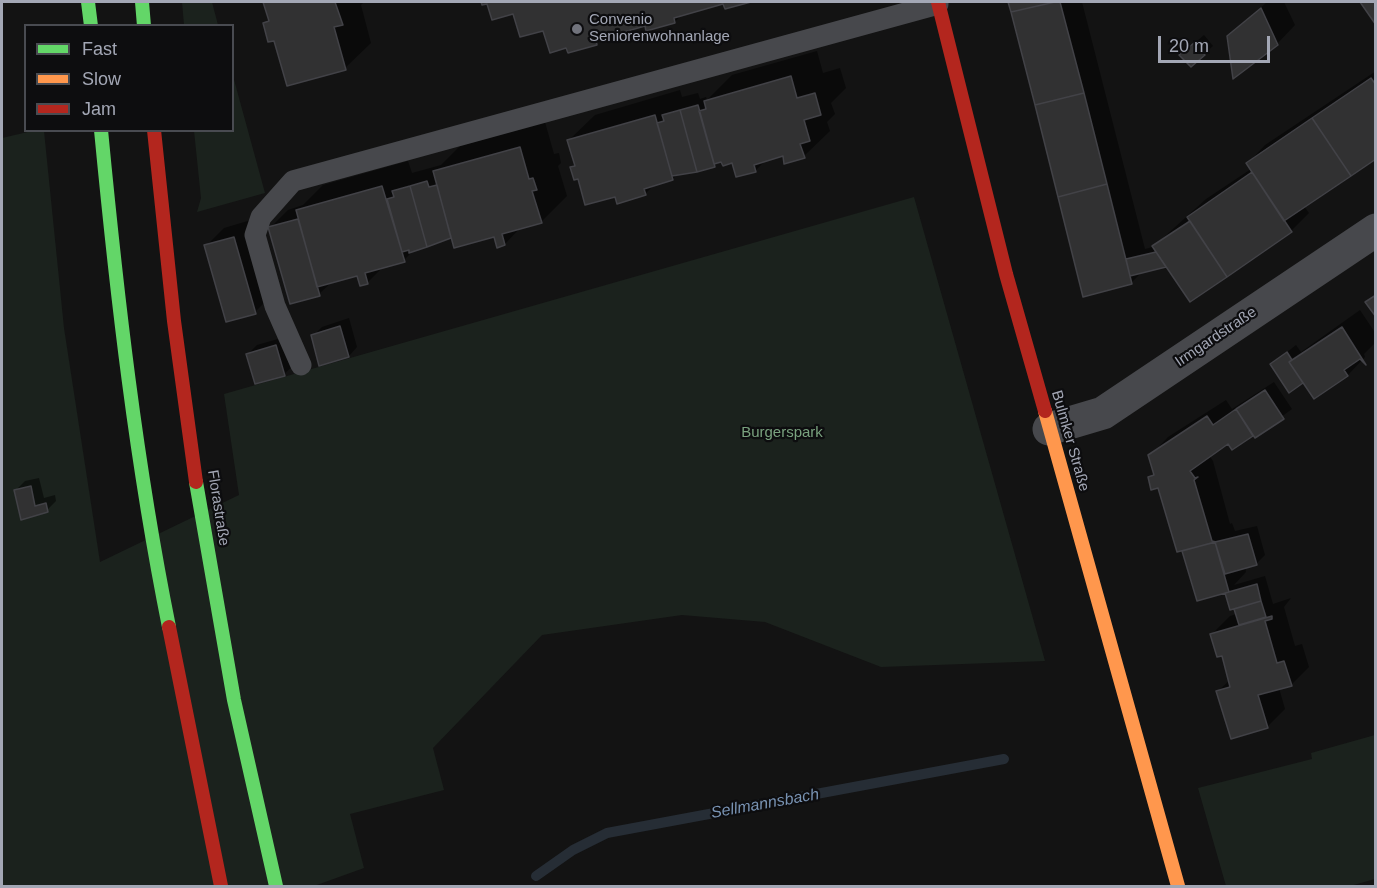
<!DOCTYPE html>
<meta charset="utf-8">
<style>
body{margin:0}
#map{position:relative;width:1377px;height:888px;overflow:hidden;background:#131313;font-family:Arial,sans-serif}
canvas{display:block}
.frame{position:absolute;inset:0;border:3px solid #a3a7b5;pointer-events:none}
.legend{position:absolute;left:24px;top:24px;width:210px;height:108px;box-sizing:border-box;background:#0d0d0f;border:2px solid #494b51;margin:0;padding:8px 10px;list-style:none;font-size:18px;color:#a3a7b5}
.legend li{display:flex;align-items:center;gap:12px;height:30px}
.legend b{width:30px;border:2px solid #494b51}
.scale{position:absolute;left:1158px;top:36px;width:112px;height:27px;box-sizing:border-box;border:3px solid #a3a7b5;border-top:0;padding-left:8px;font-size:18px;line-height:21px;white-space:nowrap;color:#a3a7b5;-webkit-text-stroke:4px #0d0d0f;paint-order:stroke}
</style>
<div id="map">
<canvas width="1377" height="888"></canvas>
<div class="frame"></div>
<ul class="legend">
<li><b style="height:8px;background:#63d668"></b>Fast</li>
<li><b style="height:8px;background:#ff974d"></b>Slow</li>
<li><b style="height:8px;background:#b3261e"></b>Jam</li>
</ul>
<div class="scale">20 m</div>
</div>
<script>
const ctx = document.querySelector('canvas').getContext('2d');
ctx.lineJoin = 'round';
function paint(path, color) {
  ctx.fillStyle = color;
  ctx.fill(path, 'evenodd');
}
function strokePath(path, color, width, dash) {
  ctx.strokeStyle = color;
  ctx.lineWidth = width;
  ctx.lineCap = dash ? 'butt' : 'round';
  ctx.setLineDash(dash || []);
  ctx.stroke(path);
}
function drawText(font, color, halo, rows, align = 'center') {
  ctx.font = font + ' Arial,sans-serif';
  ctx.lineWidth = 4.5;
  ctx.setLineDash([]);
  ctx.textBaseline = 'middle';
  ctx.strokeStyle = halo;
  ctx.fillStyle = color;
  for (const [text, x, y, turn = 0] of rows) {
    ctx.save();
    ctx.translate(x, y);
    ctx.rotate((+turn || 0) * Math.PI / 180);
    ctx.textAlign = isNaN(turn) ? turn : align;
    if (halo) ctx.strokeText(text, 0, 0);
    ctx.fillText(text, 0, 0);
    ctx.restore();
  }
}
paint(new Path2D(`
 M182,2h30l6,23h-34z
 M233,76l32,117 -68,19 4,-14 -7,-67 38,-1z
 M32,131h12l20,197 36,234 139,-67 -15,-101 690,-197 131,464 -164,6 -116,-45 -83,-7 -140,20 -109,113 11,42 -94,24 14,54 -50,18h-312v-748z
 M1375,735v144l-25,7h-124l-28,-98 114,-29 -1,-6z`), '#1b221d');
paint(new Path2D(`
 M265,2h99l-3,3 10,38 -26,25 -70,-29 -10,-16 4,-4z
 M483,2h263l-20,5 -1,-5 -43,12 -7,8 -29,2 -43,13 -7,6 -28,4 -54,-35 -21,6 -5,-16z
 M1009,2h73l63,247 8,-2 53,-48 45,-30 -3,-6 17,-18 111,-74v86l-72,49 5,7 -18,18 -148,40 -12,12 -47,12z
 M1267,2h17l11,23 -18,19 -48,-7z
 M1204,35l9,11 -9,8 -14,-7z
 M817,51l6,22 17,-5 6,20 -15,15 4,11 -8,8 3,9 -26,25 -20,-1 -18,5 -10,10 -19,5 -4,-13 -10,-2 -9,5 -34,6 -7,8 -18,5 -10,10 -29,1 -37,-18 -7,-9 4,-4 -7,-24 26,-25 85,-25 2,7 16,-4 2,6 6,-2 1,3 25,-25z
 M545,122l9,32 5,-1 2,10 -3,3 9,30 -26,26 -20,5 -16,17 -10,-9h-43l-8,6 -30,9 -10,10 -20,6 -17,17 -9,-9 -25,7 -14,13 -49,-66 18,-18 15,-5 20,-20 85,-24 4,12 29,-8 19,-19z
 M251,220l22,74 -18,18 -49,-66 18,-18z
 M1360,310l16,24v8l-12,12 1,3 -17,18 -33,22 -11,-16 -15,10 -17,-27 24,-19 5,7z
 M349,318l8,29 -8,9 -36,-20 9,-9z
 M285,337l8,29 -9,8 -36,-20 9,-9z
 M1274,382l18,27 -37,27 -1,-2 -25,8 -20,13 4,6 17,63 2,-1 3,8 22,-5 8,29 -9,9 -11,3 1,5 -12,13 31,-9 8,28 18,-6 -7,9 11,39 7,-2 7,23 -18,18 -12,3 6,21 -18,18 -49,-36 12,-11 -7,-26 -11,-20 18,-18 7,-2 -2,-7 -9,-16 -28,8 -15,-50 -24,-63 -10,-8 6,-6 -5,-16 18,-19 58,-37 6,9z
 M39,478l5,20 11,-3 1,6 -9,9 -25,8 -6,-28 9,-9z`), '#0007');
strokePath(new Path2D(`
 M536,876l37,-26 34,-17 397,-74`), '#262d35', 10);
const building = new Path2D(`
 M263,2h72l8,23 -9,2 12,43 -59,16 -13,-45 -6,1 -5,-19 6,-2z
 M481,2h270l-26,7 -2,-5 -49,14 1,5 -29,8 -1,-5 -49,14 1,5 -29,8 -2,-5 -16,5 -7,-22 -23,6 -7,-23 -21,6 -5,-16 -5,1z
 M1008,2h47l-44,10z
 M1055,2h5l24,91 -49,12 -24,-93z
 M1360,2h16v23z
 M1261,8l17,37 -45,34 -6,-43z
 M1194,43l11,12 -14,12 -12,-12z
 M791,76l6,22 18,-5 6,22 -17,5 6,21 -10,3 5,14 -21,6 -1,-8 -29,9 2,7 -20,5 -4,-14 -9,3 -2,-4 -7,2 -15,-53 7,-2 -2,-8z
 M1371,78l5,7v74l-25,17 -39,-58z
 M1084,93l23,91 -49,13 -23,-92z
 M698,105l17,62 -18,5 -17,-62z
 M680,110l17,62 -25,4 -15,-53 7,-2 -2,-6z
 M655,115l18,65 -29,9 2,6 -29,9 -2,-7 -30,8 -7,-26 -4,1 -4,-13 5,-1 -8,-26z
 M1312,118l39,58 -67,45 -38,-58z
 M520,147l9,32 4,-1 4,12 -5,1 10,32 -40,11 3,11 -8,3 -3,-11 -40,11 -21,-77z
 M1252,172l40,60 -65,45 -40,-60z
 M427,181l2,6 8,-2 14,53 -24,9 -17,-61z
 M1107,184l25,100 -49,13 -25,-100z
 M382,186l23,76 -40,11 3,11 -8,2 -3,-10 -40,11 -21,-77z
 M410,186l17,61 -18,6v-3l-7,2 -15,-53 7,-2 -2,-6z
 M298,219l22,77 -30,8 -22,-77z
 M1190,221l37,56 -37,25 -38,-56z
 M234,237l22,77 -30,8 -22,-77z
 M1156,252l10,15 -36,9 -4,-17z
 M1376,295v22l-11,-15z
 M340,326l9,31 -30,9 -8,-31z
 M1342,327l24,38 -6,-6 -16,11 4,6 -34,23 -25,-37z
 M276,345l9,31 -30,8 -9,-30z
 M1287,352l5,8 -3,2 14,21 -14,10 -19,-29z
 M1265,390l19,29 -29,19 -19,-29z
 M1236,409l17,27 -21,14 -4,-6 -38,27 5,7 3,-1 -4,3 18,61 4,1 -39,10 -19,-64 -7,2 -3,-13 6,-2 -6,-20 59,-39 6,9z
 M31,486l4,20 11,-3 2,9 -27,8 -7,-30z
 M1248,534l9,31 -32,9 -10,-32z
 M1215,542l14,50 -32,9 -15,-50z
 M1257,584l4,17 -31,9 -5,-17z
 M1261,601l5,16 -27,8 -5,-16z
 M1272,616v3l-7,2 12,42 7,-2 8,25 -34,9 10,33 -37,11 -15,-48 14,-4 -8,-31 -5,1 -7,-23z`);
paint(building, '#313132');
strokePath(building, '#424247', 1.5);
strokePath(new Path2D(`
 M301,365l-26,-59 -20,-71 6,-18 32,-36 645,-177`), '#47484c', 21);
strokePath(new Path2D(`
 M1049,429l54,-16 273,-183`), '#47484c', 33);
strokePath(new Path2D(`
 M88,2l3,24
 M142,2l2,24
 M101,130c16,167 35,333 68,497
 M196,482l38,218 42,186`), '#63d668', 14);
strokePath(new Path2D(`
 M1045,411l133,475`), '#ff974d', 14);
strokePath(new Path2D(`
 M938,2l68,272 39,137
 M154,130l20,191 22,161
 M169,627l52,259`), '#b3261e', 14);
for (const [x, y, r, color] of [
 [577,29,6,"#71737c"]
]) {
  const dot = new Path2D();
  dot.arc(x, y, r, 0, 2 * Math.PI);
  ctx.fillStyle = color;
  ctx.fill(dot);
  strokePath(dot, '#0d0d0f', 2);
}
drawText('15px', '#a3a7b5', '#0d0d0f', [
 ["Convenio",589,20],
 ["Seniorenwohnanlage",589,37]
], 'left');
drawText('15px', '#a3a7b5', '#0d0d0f', [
 ["Irmgardstraße",1216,337,-34],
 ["Bulmker Straße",1070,441,74],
 ["Florastraße",218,508,81]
]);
drawText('15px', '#79a17e', '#0d0d0f', [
 ["Burgerspark",782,433]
]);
drawText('italic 16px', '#7892b2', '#0d0d0f', [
 ["Sellmannsbach",765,804,-10]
]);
</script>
